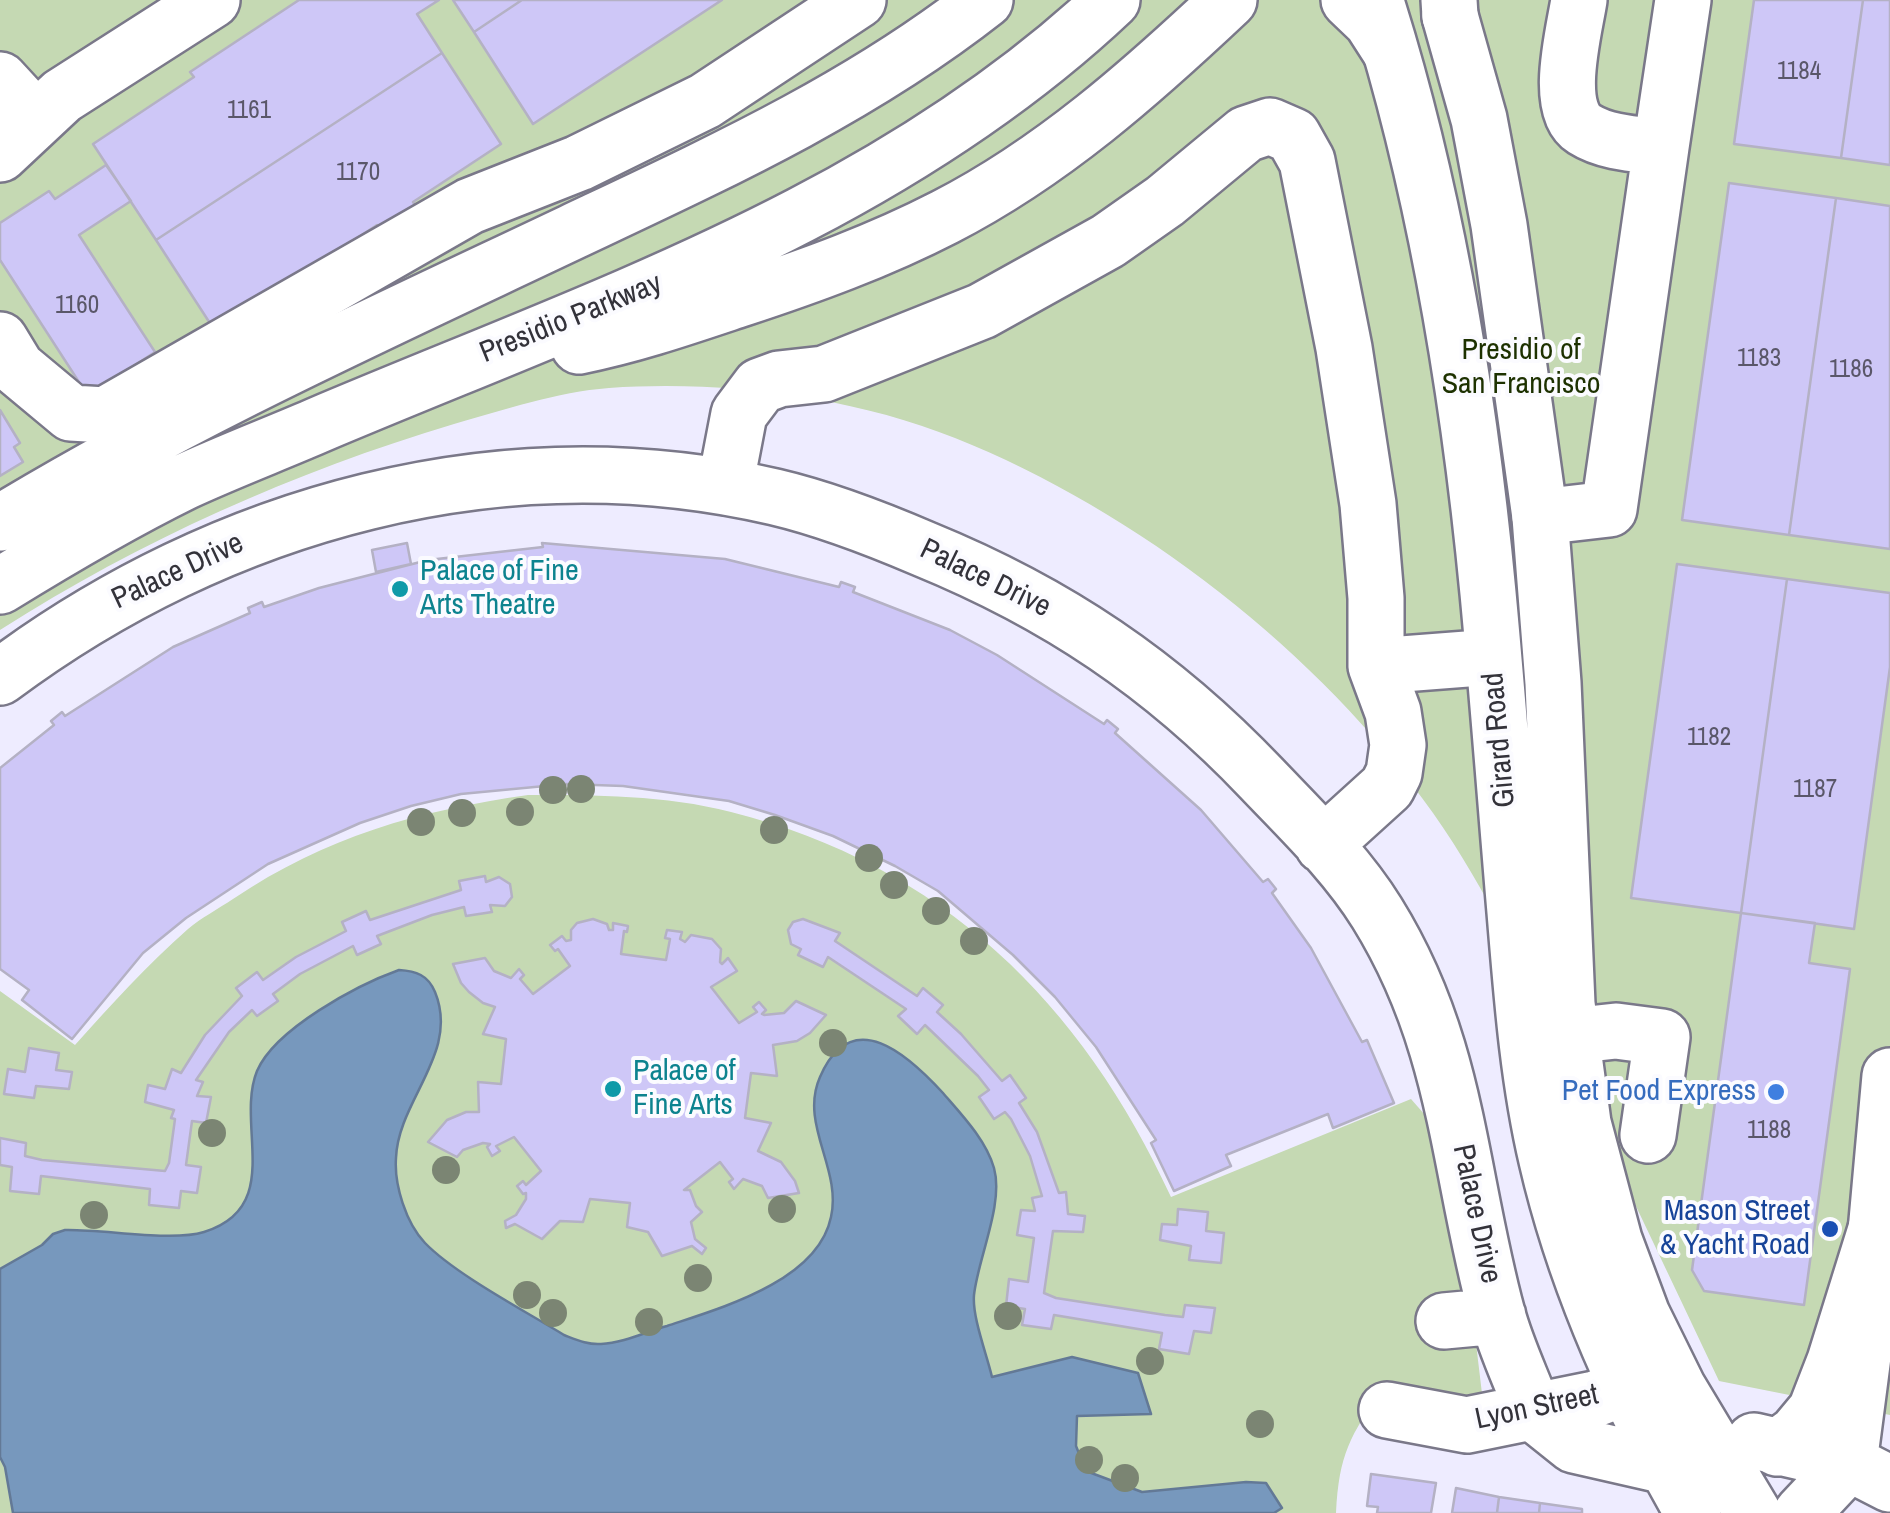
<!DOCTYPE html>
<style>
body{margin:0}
canvas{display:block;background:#eeecff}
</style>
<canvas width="1890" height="1513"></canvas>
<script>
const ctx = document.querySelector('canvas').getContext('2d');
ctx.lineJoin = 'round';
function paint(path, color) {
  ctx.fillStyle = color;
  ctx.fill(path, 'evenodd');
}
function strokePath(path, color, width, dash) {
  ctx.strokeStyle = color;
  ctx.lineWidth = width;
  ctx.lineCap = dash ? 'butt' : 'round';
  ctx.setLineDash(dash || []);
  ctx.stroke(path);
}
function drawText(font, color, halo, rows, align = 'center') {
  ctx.font = font + ' "Archivo Narrow",sans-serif';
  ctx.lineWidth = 8;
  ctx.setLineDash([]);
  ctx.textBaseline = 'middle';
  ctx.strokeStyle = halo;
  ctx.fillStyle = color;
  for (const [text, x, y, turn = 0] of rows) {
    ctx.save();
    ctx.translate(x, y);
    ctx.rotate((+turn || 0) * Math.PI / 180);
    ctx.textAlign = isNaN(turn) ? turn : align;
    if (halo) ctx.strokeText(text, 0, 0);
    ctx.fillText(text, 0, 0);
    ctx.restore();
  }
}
paint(new Path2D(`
 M0,0h1890v1415l-171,-34c-50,-106 -101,-212 -151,-318 -41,-86 -80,-172 -135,-250 -112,-160 -297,-303 -478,-375 -105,-42 -234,-58 -346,-50 -52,4 -105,22 -155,36 -160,48 -313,116 -454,206z
 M528,795c68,0 137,0 203,17 211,53 351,191 440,385l240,-98 21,24 29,95 22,184 -100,-14c-33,48 -44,66 -47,125h-1336v-522l75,54c36,-40 72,-80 113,-116 13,-11 30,-20 45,-30 94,-63 184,-88 295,-104z`), '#c5d9b3');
const water = new Path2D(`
 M399,970c17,1 29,5 36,22 25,61 -37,108 -39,166 -2,27 10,65 29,85 30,31 100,68 139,92 13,5 24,10 37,9 22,-1 45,-12 66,-18 54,-18 151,-45 164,-109 11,-48 -32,-93 -11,-140 32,-74 89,-21 123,16 19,22 43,47 51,75 10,36 -16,90 -20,127 -2,22 13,60 18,82l80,-20 66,16 13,41 -74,2 -1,30 10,25 56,21 104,-10 20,1 16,25 -8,5h-1261l-8,-46 -5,-10v-188l42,-24 11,-11 12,-4c39,-1 106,12 139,2 81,-25 31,-107 53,-161 18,-42 100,-86 142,-101z`);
paint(water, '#7798bd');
strokePath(water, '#637996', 2.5);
const building = new Path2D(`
 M299,0h140l-22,14 25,39 -286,187 -63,-96 101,-67 -4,-5z
 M453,0h69l-48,32z
 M522,0h200l-189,124 -59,-92z
 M1754,0h109l-22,158 -107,-14z
 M1863,0h27v165l-49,-7z
 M442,53l59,91 -88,58 4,6 -36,24 -4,-7 -162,106 -59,-91z
 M106,165l25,36 -52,34 76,117 -67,44 -88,-136v-37l49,-32 6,8z
 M1729,183l107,15 -47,337 -107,-15z
 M1836,198l54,8v343l-101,-14z
 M0,410l20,33 -6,4 9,15 -23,14z
 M407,543l4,21 -35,8 -4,-22z
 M542,543l183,16 114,28 2,-5 14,5 -2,5 97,38 47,25 107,69 3,-4 11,9 -3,4 86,77 62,72 5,-3 8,10 -4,4 39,55 51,94 5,-2 27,63 -61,25 -5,-14 -102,41 5,11 -57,25 -23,-48 5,-3 -60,-93 -41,-50 -42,-42 -75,-64 -43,-25 -62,-30 -58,-21 -46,-14 -106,-15 -57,-2 -105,10 -50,12 -51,17 -92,41 -82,54 -43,35 -71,86 -50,-39 7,-10 -29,-21v-201l54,-43 -3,-4 11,-9 3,4 108,-69 77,-34 -2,-5 14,-6 2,5 55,-19 109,-28 115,-13z
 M1677,564l110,15 -46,334 -110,-15z
 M1787,579l103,14v74l-36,262 -113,-16z
 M485,876l1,6 13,-5 11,7 2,13 -7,9 -15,-1 2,7 -26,4 -2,-9 -32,8 -55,21 4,8 -24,11 -4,-9 -53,28 -27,20 5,7 -21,15 -5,-6 -23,22 -33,48 7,2 -6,14 14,1 -5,26 -14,-2 -6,44 15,2 -4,26 -16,-2 -2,17 -30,-3 1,-16 -109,-13 -2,18 -29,-3 2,-24 -12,-2v-27l26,5 -1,13 17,4 123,11 4,-8 6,-44 -4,-1 3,-8 -29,-8 3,-17 17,4 7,-20 9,4 24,-38 37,-39 -6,-8 21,-16 6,8 33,-23 50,-26 -4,-9 24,-11 4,9 91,-30 -2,-9z
 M1741,913l74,10 -6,40 41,6 -46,336 -100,-14 -12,-21z
 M593,919l14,5 2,6h4v-7l15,3 -1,6 -3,-1 -3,23 45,6 4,-21 -5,-1 2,-8 15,2 -2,7 5,3 6,-7 21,4 9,10 -1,13 2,2 6,-6 9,13 -26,16 28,36 18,-11 -4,-5 6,-5 7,8 -4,4 2,1 20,-2 12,-12 30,14 -16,18 -13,8 -24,4 4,31 -26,-3 -6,45 26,5 -13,28 23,11 14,19 4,12 -31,5 -6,-12 -19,-7 -9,10 -5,-7 4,-3 -13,-17 -36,28h6l6,16 6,6 -11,10 4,17 11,9 -4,6 -10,-8 -30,10 -14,-24 -21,-5 3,-24 -40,-4 -7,23 -23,-1 -18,18 -27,-15 -9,4 -1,-7 11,-6 10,-16v-6l-3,1 -6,-8 6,-5 3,4 15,-14 -27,-34 -18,9 4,5 -8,5 -5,-9 3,-3 -7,-1 -20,7 -6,7 -29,-15 19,-22 19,-8h13l-1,-30 23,2 5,-45 -23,-5 12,-27 -12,-4 -14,-11 -8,-9 -8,-19 32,-6 9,13 17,7 8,-9 5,6 -4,4 13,15 37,-28 -12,-17 -3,2 -5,-6 12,-9 4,5 5,-1v-10l6,-7z
 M803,919l37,14 -5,8 82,55 6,-8 20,17 -6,7 24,22 41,47 8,-6 16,23 -7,5 18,29 22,61 7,-1 2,22 17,2 -2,16 -30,-1 -9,62 12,5 109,17 18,2 2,-12 30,3 -4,25 -17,-2 -5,23 -30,-5 3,-16 -108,-18 -3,14 -29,-4 3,-16 -19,-3 3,-27 19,3 6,-44 -17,-3 4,-25 14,1 -3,-13 10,-2 -12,-40 -19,-37 -6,-7 -11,7 -15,-22 10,-7 -11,-14 -53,-51 -8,9 -19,-18 8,-7 -78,-52 -5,10 -25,-12 3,-6 -10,-5 -3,-14 5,-8z
 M29,1048l30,5 -3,17 16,2 -3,17 -33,-3 -2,12 -30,-4 4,-25 17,3z
 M1178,1209l30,3 -2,19 18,2 -3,30 -32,-3 2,-14 -31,-6 2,-16 15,1z
 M1371,1474l65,9 -5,30h-54l1,-6 -11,-1z
 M1456,1488l43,9 -2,16h-45z
 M1499,1497l41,6 -1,10h-42z
 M1540,1503l42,6v4h-43z`);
paint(building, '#cec7f7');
strokePath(building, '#b4b1c4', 2.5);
const minor = new Path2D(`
 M1579,0c-5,32 -26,109 5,129 22,14 52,15 77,18l22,-147
 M0,80l35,38
 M0,154l62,-58 150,-96
 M0,340l17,28 54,45 34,2 365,-209 109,-43 126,-62 153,-101
 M725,487l14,-73 21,-28 19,-7 45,-5 158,-63 126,-70 57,-40 81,-67 24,-8 23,10 14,25 37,187 24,156 8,94v68l17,46 5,33 -4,28 -7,14 -64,58
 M1540,517l69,-8 52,-362
 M1376,666l117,-9
 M0,677c221,-165 502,-243 775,-180 51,12 100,31 149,52 132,54 238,125 337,229 40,42 85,85 116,135 82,132 81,258 120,401 9,34 25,66 37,99
 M1570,1036l46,-5 46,6 -14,98
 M1890,1076l-21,234 -20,153 41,21
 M1444,1321l54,-5
 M1387,1410l80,15 128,-26 32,-12`);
const major = new Path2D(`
 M1376,2c60,190 93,392 112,591 10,106 18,213 27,319 7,84 13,167 32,248 29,125 82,242 146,353
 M1450,16l29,103 20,106 41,292 13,166 14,321 16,119 31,117 28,75 36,73 75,125
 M1534,1413l40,32 92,21
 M1754,1441l95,22
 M1777,1448l19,-14 20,-24 19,-49 43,-138
 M1802,1513l47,-50`);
const highway = new Path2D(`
 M1349,0l22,21 18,28
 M1449,0l1,16
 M579,346c55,-11 107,-29 161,-47 70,-23 139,-48 205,-82 107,-55 197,-135 284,-217
 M0,523c183,-111 378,-199 572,-291 144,-68 287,-133 413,-232
 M0,586c60,-37 121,-73 184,-104 43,-20 88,-37 132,-56 278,-118 572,-214 796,-426`);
strokePath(minor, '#7a7889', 60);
strokePath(major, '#7a7889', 60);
strokePath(highway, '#7a7889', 60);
strokePath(minor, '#fff', 55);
strokePath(major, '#fff', 55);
strokePath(highway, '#fff', 55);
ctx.fillStyle = '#7b8573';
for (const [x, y] of [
 [581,789],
 [553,790],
 [520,812],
 [462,813],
 [421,822],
 [774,830],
 [869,858],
 [894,885],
 [936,911],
 [974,941],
 [833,1043],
 [212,1133],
 [446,1170],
 [782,1209],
 [94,1215],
 [698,1278],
 [527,1295],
 [553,1313],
 [1008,1316],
 [649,1322],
 [1150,1361],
 [1260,1424],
 [1089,1460],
 [1125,1478]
]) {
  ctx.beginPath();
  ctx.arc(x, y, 14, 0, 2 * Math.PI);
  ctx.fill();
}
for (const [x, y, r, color] of [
 [400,589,10,"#0f9aa8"],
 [613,1089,10,"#0f9aa8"],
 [1776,1092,10,"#3f7fe0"],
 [1830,1229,10,"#1a4fb4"]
]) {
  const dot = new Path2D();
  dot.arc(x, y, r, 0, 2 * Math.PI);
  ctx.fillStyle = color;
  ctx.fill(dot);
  strokePath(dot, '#fbfbff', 4);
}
drawText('25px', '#5a5769', null, [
 ["1184",1799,72],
 ["1161",249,111],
 ["1170",358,173],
 ["1160",77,306],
 ["1183",1759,359],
 ["1186",1851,370],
 ["1182",1709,738],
 ["1187",1815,790],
 ["1188",1769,1131]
]);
drawText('30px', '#33323a', '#fbfbff', [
 ["Presidio Parkway",571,319,-22],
 ["Palace Drive",178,572,-25],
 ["Palace Drive",985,579,26],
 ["Girard Road",1500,740,-95],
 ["Palace Drive",1476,1214,78],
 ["Lyon Street",1537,1408,-12]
]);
drawText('30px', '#1d3100', '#fbfbff', [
 ["Presidio of",1521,351],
 ["San Francisco",1521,385]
]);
drawText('30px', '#0d838f', '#fbfbff', [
 ["Palace of Fine",420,572],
 ["Arts Theatre",420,606],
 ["Palace of",633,1072],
 ["Fine Arts",633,1106]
], 'left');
drawText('30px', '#366cbe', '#fbfbff', [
 ["Pet Food Express",1756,1092]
], 'right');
drawText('30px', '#164399', '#fbfbff', [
 ["Mason Street",1810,1212],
 ["& Yacht Road",1810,1246]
], 'right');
</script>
